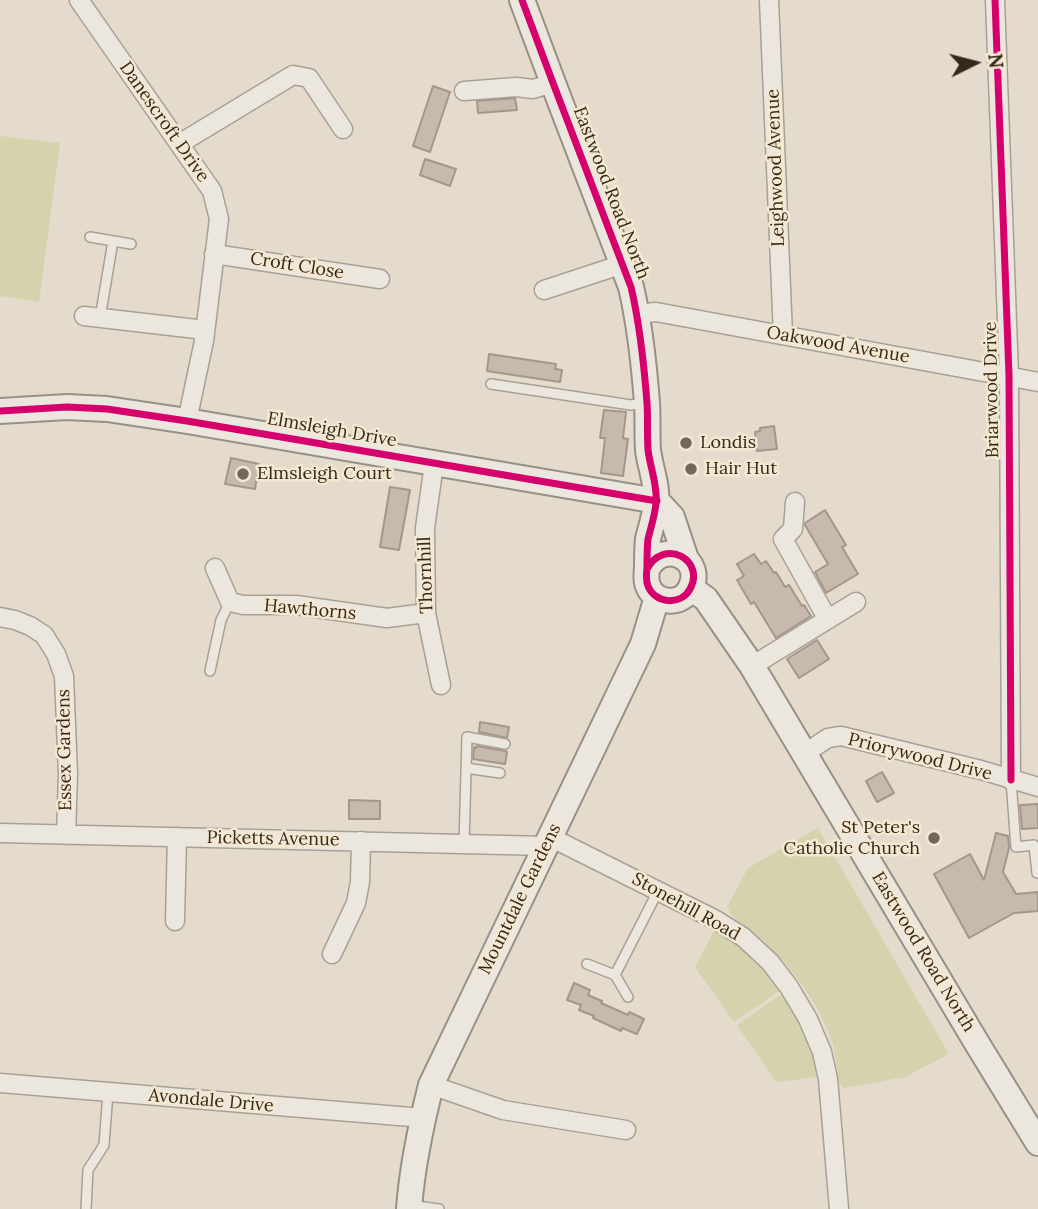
<!DOCTYPE html>
<style>
body{margin:0}
#map{position:relative;width:1038px;height:1209px;overflow:hidden;background:#e4dbcc;font-family:Lora,serif}
canvas{display:block}
.north{position:absolute;left:940px;top:28px;width:70px;height:70px;-webkit-text-stroke:5px #f5e8d1;paint-order:stroke;rotate:84deg;font-size:19px;font-weight:700;line-height:28px;text-align:center;color:#37281d}
.north::after{content:'';display:block;margin:auto;width:24px;height:32px;background:#37281d;clip-path:polygon(50% 0,100% 100%,50% 72%,0 100%)}
</style>
<div id="map">
<canvas width="1038" height="1209"></canvas>
<div class="north">N</div>
</div>
<script>
const ctx = document.querySelector('canvas').getContext('2d');
ctx.lineJoin = 'round';
function paint(path, color) {
  ctx.fillStyle = color;
  ctx.fill(path, 'evenodd');
}
function strokePath(path, color, width, dash) {
  ctx.strokeStyle = color;
  ctx.lineWidth = width;
  ctx.lineCap = dash ? 'butt' : 'round';
  ctx.setLineDash(dash || []);
  ctx.stroke(path);
}
function drawText(font, color, halo, rows, align = 'center') {
  ctx.font = font + ' Lora,serif';
  ctx.lineWidth = 5;
  ctx.setLineDash([]);
  ctx.textBaseline = 'middle';
  ctx.strokeStyle = halo;
  ctx.fillStyle = color;
  for (const [text, x, y, turn = 0] of rows) {
    ctx.save();
    ctx.translate(x, y);
    ctx.rotate((+turn || 0) * Math.PI / 180);
    ctx.textAlign = isNaN(turn) ? turn : align;
    if (halo) ctx.strokeText(text, 0, 0);
    ctx.fillText(text, 0, 0);
    ctx.restore();
  }
}
paint(new Path2D(`
 M0,136l60,7 -21,159 -39,-6z
 M818,828l131,226 -44,23 -61,11 -5,-4c-2,-14 -3,-30 -7,-43 -13,-37 -39,-71 -66,-98 -15,-15 -29,-17 -39,-36l21,-39z
 M716,927c25,19 46,38 65,63l-47,32 -39,-55z
 M783,993c20,29 29,50 35,84l-42,5 -39,-57z`), '#d5d3ae');
const building = new Path2D(`
 M433,86l17,6 -20,60 -17,-6z
 M515,98l2,12 -39,3 -1,-12z
 M425,159l31,10 -6,17 -30,-11z
 M489,354l67,10 -1,5 7,1 -2,12 -73,-11z
 M604,410l22,2 -3,26 5,1 -5,37 -22,-3 4,-35h-5z
 M774,426l3,23 -20,2 -2,-19 5,-1v-3z
 M231,458l28,6 -4,25 -30,-5z
 M390,487l20,3 -11,60 -19,-3z
 M825,510l21,35 -4,2 16,27 -32,19 -11,-21 13,-8 -23,-39v-2z
 M754,554l7,10 5,-3 8,12 2,-1 9,15 4,-2 13,21 2,-1 7,11 -35,22 -22,-36 -3,2 -14,-24 7,-4 -7,-12z
 M817,640l12,19 -30,19 -12,-19z
 M480,722l29,5 -2,11 -28,-6z
 M477,746l28,5 2,1 -2,12 -32,-5 1,-12 2,1z
 M882,772l12,21 -17,9 -11,-21z
 M349,800l31,1v18h-31z
 M1038,804v24l-16,1 -2,-24z
 M996,833l12,3 1,12 -6,24 13,22 22,-2v19l-24,2 -45,25 -35,-64 36,-20 14,26z
 M574,983l16,7 -2,5 14,6 -1,2 27,12 1,-3 15,7 -7,15 -15,-6 -1,3 -28,-13 1,-2 -15,-6 2,-5 -14,-5z`);
paint(building, '#c8b9ad');
strokePath(building, '#a4968b', 2);
const lane = new Path2D(`
 M90,237l41,7
 M100,318l13,-77
 M491,384l140,21 14,-2
 M210,671l11,-51 9,-18
 M466,768l34,5
 M1011,780l5,67 18,-2 3,28
 M464,844l3,-107 38,7
 M587,964l28,11 13,22
 M615,975l43,-84
 M409,1205l30,4
 M86,1209l2,-39 16,-25 4,-53`);
const street = new Path2D(`
 M79,0l133,191 7,28 -15,122 -17,80
 M769,0l14,335
 M995,0l14,375 2,405
 M464,91l52,-4 17,2 20,-6
 M179,144l114,-69 16,3 34,51
 M214,254l166,25
 M544,290l79,-26
 M637,314l19,-2 382,70
 M84,316l121,14
 M434,464l-9,64 1,85 15,72
 M795,502l-2,27 -10,10 44,79
 M215,568l15,34 13,3h53l91,13 39,-5
 M0,617l15,3 15,6 14,9 12,19 8,22 4,98 -2,61
 M752,666l104,-64
 M805,753l23,-15 13,-2 140,34 57,17
 M0,833l546,13
 M550,837l166,83 27,17 27,25 19,25 19,32 14,33 6,27 11,130
 M175,921l2,-84
 M332,954l24,-51 4,-21 1,-41
 M0,1083l423,35
 M431,1085l72,25 123,20`);
const secondary = new Path2D(`
 M522,0l31,83 78,204c9,38 13,77 16,116 1,15 0,32 1,47 2,17 10,36 8,53 -1,12 -5,24 -8,36 -1,9 -1,18 -1,27 0,7 -2,13 1,20 7,18 33,20 42,3 16,-29 -26,-52 -43,-20
 M0,411l67,-4 40,2 80,12 470,80
 M657,501l15,16 14,42
 M691,588l15,11 46,67 226,379 60,98
 M409,1209c3,-42 12,-84 22,-124l212,-441 14,-47`);
strokePath(lane, '#a9a095', 12);
strokePath(street, '#a9a095', 21);
strokePath(secondary, '#989085', 28);
strokePath(lane, '#ece7de', 9);
strokePath(street, '#ece7de', 18);
strokePath(secondary, '#ece7de', 24);
strokePath(new Path2D(`
 M522,0l31,83 78,204c9,38 13,77 16,116 1,15 0,32 1,47 2,17 10,36 8,53 -1,12 -5,24 -8,36 -1,9 -1,18 -1,27 0,7 -2,13 1,20 7,18 33,20 42,3 16,-29 -26,-52 -43,-20
 M995,0l14,375 2,405
 M0,411l67,-4 40,2 80,12 470,80`), '#d6006c', 7);
for (const [x, y, r, color] of [
 [686,443,7,"#74675a"],
 [691,469,7,"#74675a"],
 [243,474,7,"#74675a"],
 [934,838,7,"#74675a"]
]) {
  const dot = new Path2D();
  dot.arc(x, y, r, 0, 2 * Math.PI);
  ctx.fillStyle = color;
  ctx.fill(dot);
  strokePath(dot, '#f5e8d1', 2.5);
}
drawText('18px', '#37281d', '#f5e8d1', [
 ["Danescroft Drive",164,122,55],
 ["Leighwood Avenue",776,168,-92],
 ["Eastwood Road North",611,193,69],
 ["Croft Close",297,266,9],
 ["Oakwood Avenue",838,345,10],
 ["Briarwood Drive",992,390,-91],
 ["Elmsleigh Drive",332,430,10],
 ["Thornhill",426,575,-92],
 ["Hawthorns",310,610,5],
 ["Essex Gardens",65,750,-91],
 ["Priorywood Drive",920,757,14],
 ["Picketts Avenue",273,839,1],
 ["Mountdale Gardens",520,899,-64],
 ["Stonehill Road",686,907,29],
 ["Eastwood Road North",923,952,59],
 ["Avondale Drive",211,1101,5]
]);
drawText('18px', '#37281d', '#f5e8d1', [
 ["Londis",700,443],
 ["Hair Hut",705,469],
 ["Elmsleigh Court",257,474],
 ["St Peter's",920,828,"right"],
 ["Catholic Church",920,849,"right"]
], 'left');
</script>
